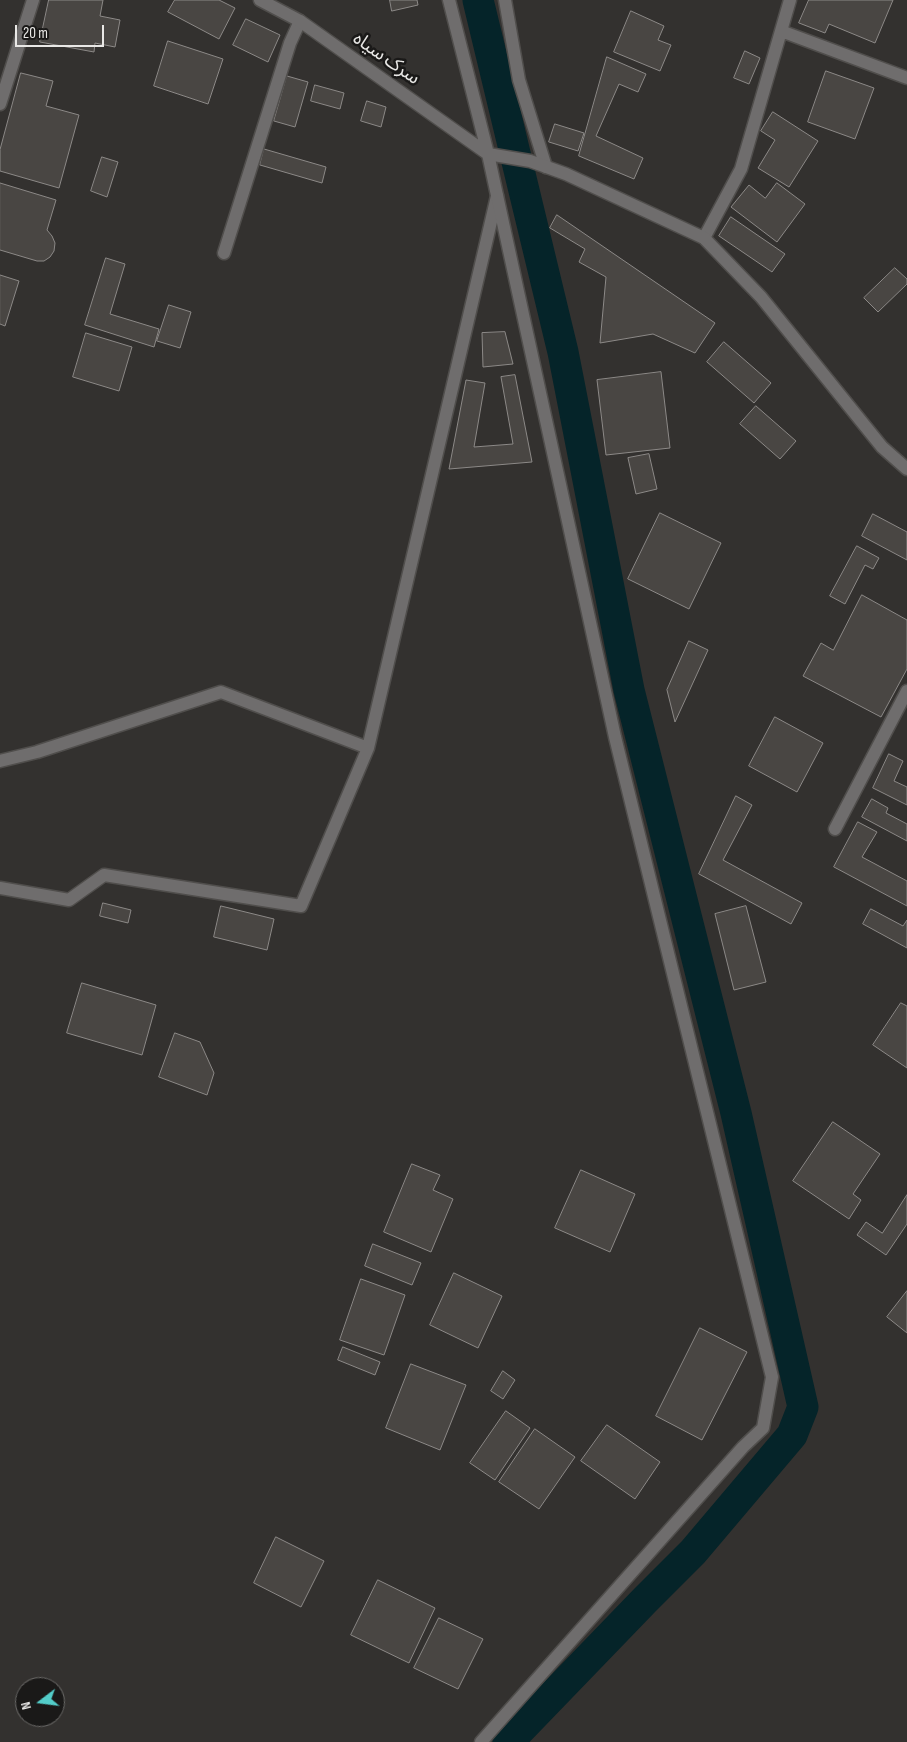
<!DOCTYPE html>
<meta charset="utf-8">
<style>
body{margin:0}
#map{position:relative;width:907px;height:1742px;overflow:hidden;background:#33312f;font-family:"Sofia Sans Condensed",sans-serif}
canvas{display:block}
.north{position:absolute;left:15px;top:1677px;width:50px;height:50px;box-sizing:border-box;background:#1a1918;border:1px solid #6d6c6a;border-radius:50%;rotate:255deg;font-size:14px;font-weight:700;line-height:20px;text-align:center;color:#e9e8e6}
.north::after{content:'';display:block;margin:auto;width:18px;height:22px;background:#53cdc9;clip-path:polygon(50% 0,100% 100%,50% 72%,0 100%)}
.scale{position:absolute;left:15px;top:25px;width:89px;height:22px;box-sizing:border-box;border:2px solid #e9e8e6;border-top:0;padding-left:6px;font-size:15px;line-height:18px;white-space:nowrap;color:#e9e8e6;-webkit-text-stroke:4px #1a1918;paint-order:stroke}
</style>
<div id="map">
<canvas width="907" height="1742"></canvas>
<div class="north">N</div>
<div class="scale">20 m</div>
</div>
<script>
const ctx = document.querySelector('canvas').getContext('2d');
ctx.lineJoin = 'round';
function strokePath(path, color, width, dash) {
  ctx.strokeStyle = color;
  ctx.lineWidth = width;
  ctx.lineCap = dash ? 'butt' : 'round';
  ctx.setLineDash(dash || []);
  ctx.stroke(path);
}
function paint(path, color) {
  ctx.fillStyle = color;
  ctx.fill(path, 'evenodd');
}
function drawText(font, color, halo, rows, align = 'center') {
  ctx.font = font + ' "Sofia Sans Condensed","Noto Sans Arabic",sans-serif';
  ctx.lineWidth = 5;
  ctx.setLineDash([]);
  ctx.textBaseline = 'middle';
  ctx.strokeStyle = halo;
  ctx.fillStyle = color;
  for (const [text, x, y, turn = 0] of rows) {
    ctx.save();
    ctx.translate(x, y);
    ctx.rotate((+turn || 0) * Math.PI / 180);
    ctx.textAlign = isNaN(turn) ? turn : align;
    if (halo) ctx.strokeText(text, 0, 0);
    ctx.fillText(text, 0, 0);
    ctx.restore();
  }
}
strokePath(new Path2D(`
 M478,0l85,352 66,338 107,423 67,294 -11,28 -99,117 -48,48 -137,142`), '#052429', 31);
const building = new Path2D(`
 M49,0h54l-3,16 20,4 -5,27 -20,-4 -1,9 -54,-10z
 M175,0h44l16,8 -16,31 -51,-27z
 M390,0h27l1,5 -26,6z
 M809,0h84l-18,43 -46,-19 -4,9 -26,-10z
 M631,11l33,15 -6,14 13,5 -11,26 -46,-19z
 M246,19l34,16 -12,27 -35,-17z
 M168,41l55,18 -15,45 -54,-18z
 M745,51l15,7 -11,26 -15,-6z
 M607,57l39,17 -8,18 -19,-8 -23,52 47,22 -9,21 -55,-23z
 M826,71l48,17 -19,51 -47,-17z
 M21,73l32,8 -7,25 33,9 -20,73 -59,-17v-21z
 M287,76l21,6 -13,45 -21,-6z
 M315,85l29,8 -4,16 -29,-8z
 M367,101l19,6 -5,20 -20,-6z
 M773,112l45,29 -29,46 -31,-19 17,-28 -14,-9z
 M555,124l29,9 -6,18 -29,-9z
 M264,149l62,18 -4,16 -62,-18z
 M102,157l16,5 -11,35 -16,-6z
 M0,183l56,17 -9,30 5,6 3,7 -1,8 -4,6 -6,4h-7l-37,-11z
 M777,183l28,21 -28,38 -46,-35 18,-22 16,13z
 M557,215l158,108 -20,30 -42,-19 -53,9 6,-66 -27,-15 6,-13 -35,-21z
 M731,217l54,37 -13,18 -53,-36z
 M106,258l19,6 -15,50 49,15 -5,18 -69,-22z
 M895,268l12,11v5l-29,28 -14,-14z
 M0,275l19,6 -14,45 -5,-2z
 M169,305l22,7 -11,36 -23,-7z
 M505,332l8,32 -30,3 -1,-34z
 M86,333l46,14 -13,44 -46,-14z
 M724,342l47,41 -17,20 -47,-41z
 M661,372l9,76 -64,7 -9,-75z
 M515,375l17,87 -83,7 17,-89 19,3 -11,64 39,-3 -12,-67z
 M756,406l40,35 -16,18 -40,-35z
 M649,454l8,35 -21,5 -8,-36z
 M660,513l61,30 -32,66 -61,-30z
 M873,514l34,18v28l-45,-24z
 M857,546l22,12 -6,11 -8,-4 -20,39 -15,-8z
 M862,595l45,25v49l-26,48 -78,-41 18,-33 12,7z
 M689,641l19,9 -33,72 -8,-32z
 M775,717l48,26 -26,49 -48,-26z
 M889,754l14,7 -9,20 13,6v18l-34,-17z
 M736,796l16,9 -29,55 79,43 -11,21 -92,-50z
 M872,799l16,9 -2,5 21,11v17l-45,-24z
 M858,822l19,10 -15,25 45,24v25l-73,-39z
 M103,903l28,7 -3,13 -28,-7z
 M221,906l53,13 -7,31 -53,-13z
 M746,906l20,76 -32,8 -19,-76z
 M871,909l32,17 4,-6v28l-44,-24z
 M82,983l74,22 -14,50 -75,-22z
 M901,1003l6,3v62l-34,-23z
 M175,1033l25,9 14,31 -7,22 -48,-18z
 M833,1122l47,32 -27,40 8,6 -12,19 -56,-38z
 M412,1164l28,11 -7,15 20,9 -22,53 -47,-20z
 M581,1170l54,24 -25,58 -55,-24z
 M907,1195v29l-21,31 -29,-20 9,-13 16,11z
 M373,1244l48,19 -9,22 -47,-19z
 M454,1273l48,23 -24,52 -48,-23z
 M361,1279l44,16 -21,60 -44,-15z
 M907,1291v42l-20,-16z
 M700,1328l47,24 -45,88 -46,-24z
 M343,1347l37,15 -5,13 -37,-15z
 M411,1364l55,21 -26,65 -54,-22z
 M503,1371l12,9 -12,19 -12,-8z
 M506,1411l24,17 -35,52 -25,-17z
 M607,1425l53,37 -25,37 -54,-38z
 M535,1429l40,28 -36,52 -40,-27z
 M276,1537l48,24 -23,46 -47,-24z
 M378,1580l57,28 -26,55 -58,-28z
 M439,1618l44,21 -25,50 -44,-21z`);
paint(building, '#494643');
strokePath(building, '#8c8987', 1);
const minor = new Path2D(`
 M505,0l14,80 27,87
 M781,31l126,47
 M0,104l33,-104
 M704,238l37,-69 49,-169
 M224,253l66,-210 10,-22
 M0,761l37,-9 184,-60 147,56
 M835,829l72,-138
 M0,888l69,12 35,-25 197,31 67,-158 129,-552`);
const tertiary = new Path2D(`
 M260,0l40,21 188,133 42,7 36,13 138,64 57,59 121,150 25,22
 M449,0l39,154 127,583 157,640 -9,51 -20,19 -262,295`);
strokePath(minor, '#504e4c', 15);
strokePath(tertiary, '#504e4c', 15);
strokePath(minor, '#6f6d6d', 12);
strokePath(tertiary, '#6f6d6d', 12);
drawText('19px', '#e9e8e6', '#1a1918', [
 ["سرک سیاه",386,59,35]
]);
</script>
